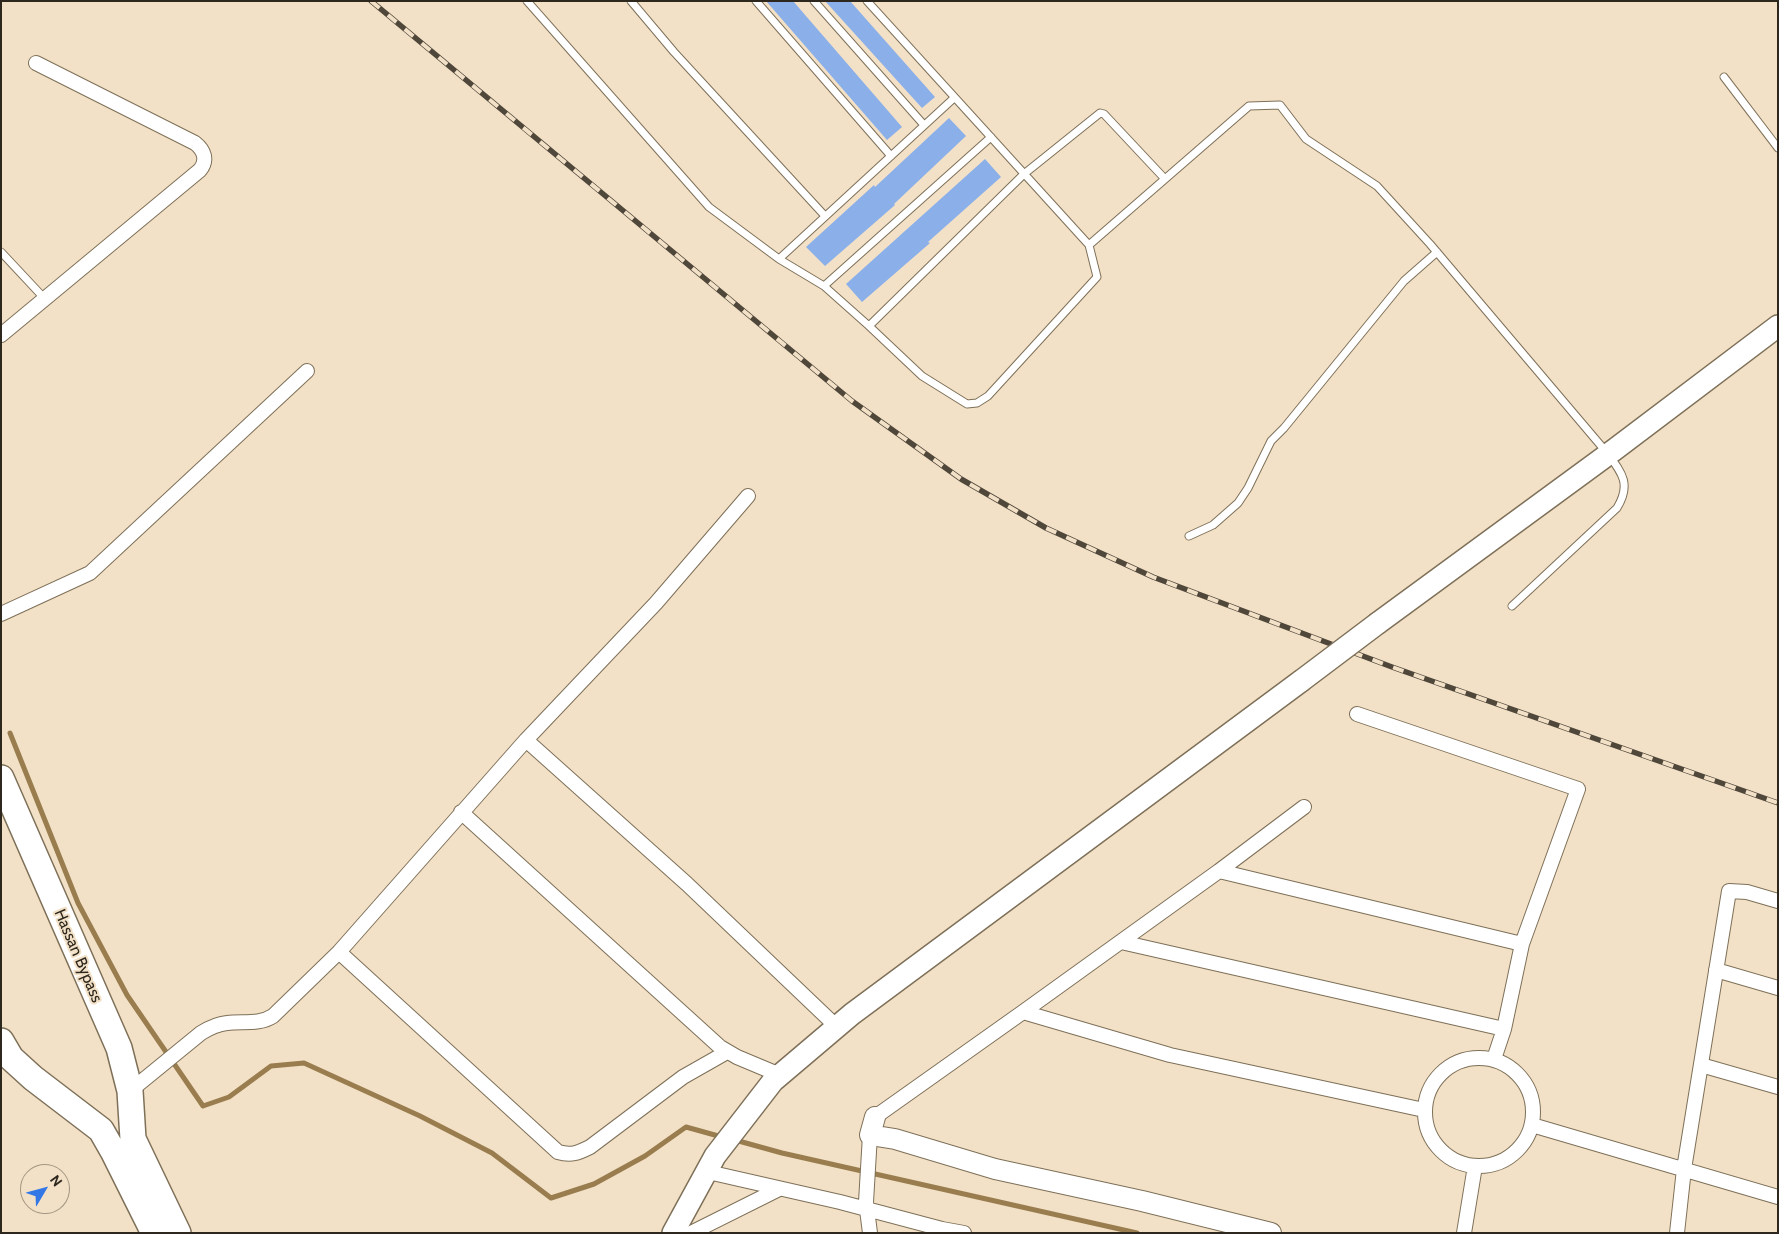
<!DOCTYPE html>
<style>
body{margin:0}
#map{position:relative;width:1779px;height:1234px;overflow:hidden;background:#f2e1c7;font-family:Cabin,sans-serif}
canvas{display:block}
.frame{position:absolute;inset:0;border:2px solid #2e271e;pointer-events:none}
.north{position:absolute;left:20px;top:1164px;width:50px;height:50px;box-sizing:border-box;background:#f2e1c7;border:1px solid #a49783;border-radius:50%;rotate:53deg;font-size:14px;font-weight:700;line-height:20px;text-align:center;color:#2e271e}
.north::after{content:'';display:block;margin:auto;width:18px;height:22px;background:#3478e6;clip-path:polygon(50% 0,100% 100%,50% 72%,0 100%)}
</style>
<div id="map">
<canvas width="1779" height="1234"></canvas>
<div class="frame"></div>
<div class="north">N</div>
</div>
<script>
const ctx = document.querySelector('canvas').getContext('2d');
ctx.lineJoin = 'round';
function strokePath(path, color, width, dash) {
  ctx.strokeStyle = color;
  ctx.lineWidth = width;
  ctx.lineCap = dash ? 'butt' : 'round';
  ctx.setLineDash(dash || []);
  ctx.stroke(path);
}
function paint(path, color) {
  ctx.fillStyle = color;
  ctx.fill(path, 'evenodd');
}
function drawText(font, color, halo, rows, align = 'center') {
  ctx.font = font + ' Cabin,sans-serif';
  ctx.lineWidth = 4;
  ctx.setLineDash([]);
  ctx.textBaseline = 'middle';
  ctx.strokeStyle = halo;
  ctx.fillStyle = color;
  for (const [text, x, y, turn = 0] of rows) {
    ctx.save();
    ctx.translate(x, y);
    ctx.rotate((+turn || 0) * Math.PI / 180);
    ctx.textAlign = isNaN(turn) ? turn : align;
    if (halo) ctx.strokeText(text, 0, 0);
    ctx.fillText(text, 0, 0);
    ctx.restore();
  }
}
strokePath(new Path2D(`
 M10,733l68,170 49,92 76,111 26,-9 42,-31 33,-3 116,53 72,37 59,45 43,-14 51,-28 41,-29 36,10
 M735,1140l47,13 355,80`), '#9a7d4e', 5);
paint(new Path2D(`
 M766,1h27l109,126 -15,13z
 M825,1h25l85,96 -13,11z
 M949,118l17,18 -72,68 1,1 -70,61 -19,-19 68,-62 1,2z
 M985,159l16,18 -73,65 2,1 -68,59 -16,-18z`), '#8aafe9');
const lane = new Path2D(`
 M527,1l182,206 70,52 175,-161
 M631,1l43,51 151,164
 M756,1l135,155
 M814,1l110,124
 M867,1l222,244 160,-139 31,-1 26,34 71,47 53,58 178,210c15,20 23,31 9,54l-105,98
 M1724,77l54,71
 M1,252l44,47
 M779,259l45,27 167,-149
 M824,286l45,40 155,-152 76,-61 4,1 61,65
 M869,326l53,50 45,28 10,-1 11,-7 109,-119 -8,-32
 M1189,536l24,-11 25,-22 10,-15 23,-47 13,-13 120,-147 33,-29`);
const street = new Path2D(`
 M1,335l199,-165c8,-10 4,-20 -5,-27l-159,-80
 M1,614l89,-41 217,-202
 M1357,714l221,75 -56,155 -18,85 -10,30
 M526,740l161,144 150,143
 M461,812l259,235 17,10 43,18
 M1219,871l85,-64
 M1121,942l383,87
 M339,952l219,200c13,4 20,1 32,-5l93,-70 44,-25
 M1716,970l62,18
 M1023,1012l147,43 254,55
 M1425 1112a54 54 0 1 1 108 0a54 54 0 1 1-108 0Z
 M1701,1065l77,22
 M130,1091l71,-58c8,-5 16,-9 26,-10 16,-2 32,2 46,-7l66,-64 187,-212 130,-137 92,-107
 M875,1117l148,-105 196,-141 303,73
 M1532,1125l246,72
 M708,1172l132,30 102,27 22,4
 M691,1233l88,-44
 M870,1233l-4,-31 4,-67
 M1464,1233l11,-67
 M1677,1233l7,-64 45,-278 18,1 31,9`);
const secondary = new Path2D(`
 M875,1117l-5,18 25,4 100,30 147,32 129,32`);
const primary = new Path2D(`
 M1378,623l236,-173 164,-124
 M673,1233l42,-77 58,-75 79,-67 449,-333`);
const highway = new Path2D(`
 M1,778l118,270 11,43 3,48 45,94
 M1,1041l10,17 22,20 68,52 12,21 41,82`);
strokePath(lane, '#7e7058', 9);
strokePath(street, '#7e7058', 16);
strokePath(secondary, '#7e7058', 22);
strokePath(primary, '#7e7058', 24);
strokePath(highway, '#7e7058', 28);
strokePath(lane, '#fff', 7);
strokePath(street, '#fff', 14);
strokePath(secondary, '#fff', 20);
strokePath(primary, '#fff', 21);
strokePath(highway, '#fff', 25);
const rail = new Path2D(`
 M371,1l481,400 109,78 85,49 107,49 239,90 386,136`);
strokePath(rail, '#50473b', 5.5);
strokePath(rail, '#f2e1c7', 4, [11]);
const primaryBridge = new Path2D(`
 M1301,681l77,-58`);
strokePath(primaryBridge, '#7e7058', 24, []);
strokePath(primaryBridge, '#fff', 21);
drawText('16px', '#2e271e', '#f2e1c7', [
 ["Hassan Bypass",78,956,67]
]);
</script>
